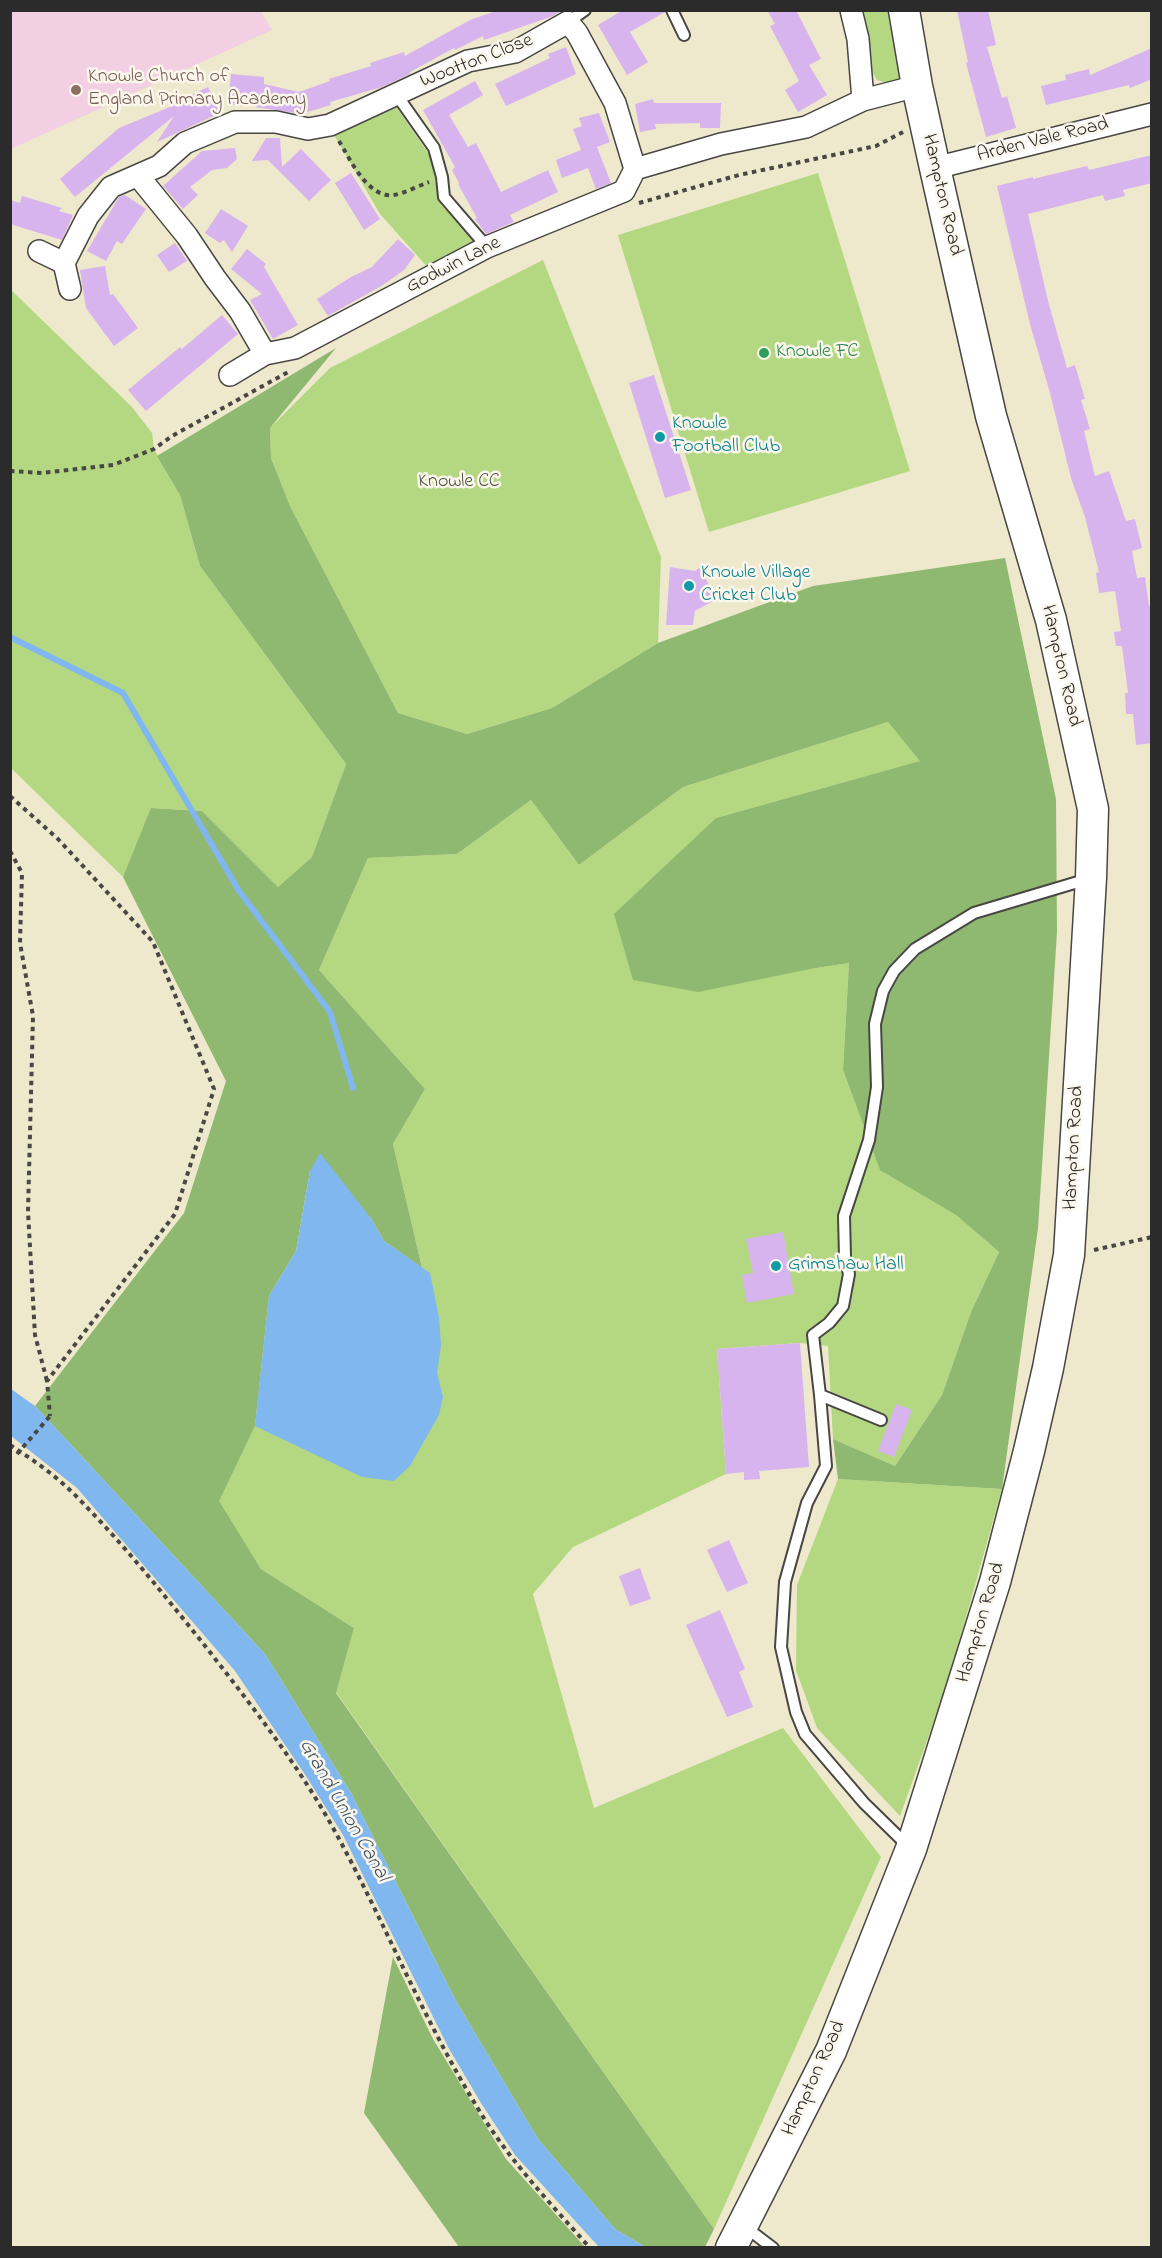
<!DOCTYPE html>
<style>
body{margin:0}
#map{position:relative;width:1162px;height:2258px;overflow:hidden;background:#eee8cc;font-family:"Indie Flower",sans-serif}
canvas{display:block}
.frame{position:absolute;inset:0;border:12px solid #2b2b2b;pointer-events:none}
</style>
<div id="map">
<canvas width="1162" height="2258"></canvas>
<div class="frame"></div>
</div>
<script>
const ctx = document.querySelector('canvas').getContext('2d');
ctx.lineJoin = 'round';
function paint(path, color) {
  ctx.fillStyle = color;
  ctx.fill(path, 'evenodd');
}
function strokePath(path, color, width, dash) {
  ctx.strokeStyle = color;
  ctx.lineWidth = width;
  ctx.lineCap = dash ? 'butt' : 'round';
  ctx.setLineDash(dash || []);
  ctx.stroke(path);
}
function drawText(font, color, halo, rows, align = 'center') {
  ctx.font = font + ' "Indie Flower",sans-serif';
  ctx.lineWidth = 5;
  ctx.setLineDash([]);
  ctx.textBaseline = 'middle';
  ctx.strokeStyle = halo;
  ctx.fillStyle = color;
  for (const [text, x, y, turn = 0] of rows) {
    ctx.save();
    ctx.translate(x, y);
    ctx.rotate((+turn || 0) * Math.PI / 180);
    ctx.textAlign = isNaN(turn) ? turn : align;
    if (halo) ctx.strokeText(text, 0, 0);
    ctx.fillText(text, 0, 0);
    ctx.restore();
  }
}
paint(new Path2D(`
 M10,11h251l11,19 -261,119z`), '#f2cfe2');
paint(new Path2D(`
 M863,11h34l10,53 -7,15 -12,4 -11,-3 -7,-11z
 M396,107l35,50 9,47 41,41 -50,26 -51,-57 -47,-81z
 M818,173l92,298 -201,61 -91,-297z
 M543,260l118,297 -3,86 -106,65 -85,26 -69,-21 -108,-207 -19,-48 -1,-30 60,-60z
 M10,289l122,118 20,26 2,16 26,46 20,71 146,198 -34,93 -34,30 -76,-76 -50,-3 -29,69 -112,-109z
 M888,722l33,39 -205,57 94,151 39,-6 -6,107 37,99 76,46 43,37 -28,60 -29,83 -47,71 -62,-27 -5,-93 -28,-3 -83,6 9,125 -153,73 -40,47 61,214 189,-80 98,129 -167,372 -378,-537 18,-64 -93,-59 -43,-68 37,-75 14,-130 153,-28 -29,-124 32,-55 -106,-119 49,-112 89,-4 74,-54 48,65 104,-78z
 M838,1479l164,10 -55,196 -47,131 -83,-88 -21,-58 1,-85z`), '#b4d882');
paint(new Path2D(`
 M336,348l-66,80 1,30 19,48 108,207 69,21 85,-26 106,-65 155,-57 192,-28 51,241 1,133 -19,296 -36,261 -164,-10 -5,-40 62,27 47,-71 29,-83 28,-60 -43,-37 -76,-45 -37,-100 6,-107 -39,6 -112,23 -65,-12 -19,-66 102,-96 204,-57 -32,-39 -205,65 -104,78 -48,-65 -74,54 -89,4 -49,112 106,119 -32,55 29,124 -38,-27 -14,-24 -60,-46 -14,80 -27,45 -14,130 -36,75 42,68 93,59 -18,65 378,536 -9,18h-60l-30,-18 -77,-90 -82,-138 -105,-208 -86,-139 -230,-248 149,-193 42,-132 -103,-204 28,-69 51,3 76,76 34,-30 34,-93 -146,-198 -20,-71 -23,-39z
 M393,1957l40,82 73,120 79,88h-126l-95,-134z`), '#8fb870');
paint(new Path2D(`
 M320,1153l50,64 14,24 46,32 9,44 2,29 -4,27 6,24 -4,18 -29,51 -16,15 -32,-4 -107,-51 14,-130 27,-45 14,-80z
 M11,1389l24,17 230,248 86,139 105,208 82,138 77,90 30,18h-46l-84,-92 -34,-52 -33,-56 -105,-212 -37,-59 -71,-105 -158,-183 -66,-52z`), '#80b7ef');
strokePath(new Path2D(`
 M10,637l113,56 116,198 91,121 23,76`), '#80b7ef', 6);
paint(new Path2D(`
 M499,10l62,1 -8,5 -69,24 -1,-4 -28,14 -1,-2 -44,24v2l-28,13 -52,15 1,3 -30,9 -46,-7 13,-11 -22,10 -18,-2 3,-30 33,3v7l35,8 31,-11 -1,-2 42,-13 -1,-3 34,-11 1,4 65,-36z
 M623,10l42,2 -35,20 18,30 -21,13 -29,-50z
 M767,10h29l25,49 -12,6 18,30 -29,17 -13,-22 14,-9 -29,-55 5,-2z
 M957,10h31l8,35 -9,2 15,51 5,-2 9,32 -30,9 -20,-74 2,-1z
 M566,47l10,27 -70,32 -11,-22 55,-26 -2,-4z
 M1152,48v31l-22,9 -1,-3 -83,20 -5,-19 25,-6 -1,-5 24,-6 1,6z
 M475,81l8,14 -34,20 19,32 8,-4 25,49 47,-22 10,22 -48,23 4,7 -28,12 -11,-15 2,-1 -19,-34 1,-1 -7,-13 3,-3 -32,-57z
 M208,87l12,26 -63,29 17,-26 -99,81 -15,-18 59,-51 58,-24 -1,-2z
 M653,99l1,4h67l-1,25h-20v-5l-45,1 1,5 -16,3 -5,-28z
 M599,113l11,29 -13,5 14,36 -15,6 -8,-21 -26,10 -6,-18 25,-10 -8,-21 9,-3 -3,-8z
 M266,138h14l2,29 19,-18 30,31 -22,21 -41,-41 -16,1z
 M235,148l2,11 -10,9 -15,2 -22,17 8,8 -15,14 -20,-23 39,-35z
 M1152,155v28l-29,7 2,6 -20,5 -2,-6 -75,19 20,87 19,67 8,-3 10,34 -4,1 9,29 -6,2 11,45 14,-5 17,50 9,-2 7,29 -10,3 5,27 8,-1 4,29 3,-1v138l-16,2 -3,-31h-7l-1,-21h3l-6,-47h-6l-2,-14 7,-1 -6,-40 -16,2 -3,-20 3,-1 -14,-55 -14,-39 -21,-85 -20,-69 -33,-138 36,-9v2l54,-13 2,4z
 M351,173l29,46 -16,11 -29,-47z
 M125,195l21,14 -24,35 -5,-3 -11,20 -19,-10 32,-54z
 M22,196l40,12 -3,3 14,4 -11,25 -52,-16v-24l10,3z
 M221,209l27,17 -16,26 -8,-12 -4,3 -15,-10z
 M398,239l17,16 -11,15 -21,15 -55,31 -11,-17 34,-22 21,-10z
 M175,243l12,18 -18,11 -12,-17z
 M247,249l19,15 -2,3 34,58 -25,14 -23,-39 12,-6 -31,-25z
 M105,266l5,29 3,-1 25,34 -24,18 -28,-38 -6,-38z
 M222,315l16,19 -92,77 -18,-21 52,-43 2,2z
 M654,375l37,115 -26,8 -36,-115z
 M670,567l25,4 6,-4 14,33 -20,11 -2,14h-27z
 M783,1232l11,62 -47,9 -5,-28 11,-2 -7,-34z
 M800,1343l9,124 -50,4 1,8 -16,1v-8l-18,2 -9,-125z
 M896,1404l16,6 -18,47 -16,-6z
 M729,1540l19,43 -21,9 -20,-42z
 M640,1568l11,31 -21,7 -11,-30z
 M720,1610l25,59 -6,3 14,35 -26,10 -41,-92z`), '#d7b4ee');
const lane = new Path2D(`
 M672,10l12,25
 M568,22l17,-12
 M396,94l38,54 8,29 2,20 43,50
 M820,1395l6,71 -19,37 -22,79 -4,65 15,65 9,22 59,69 45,44
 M881,1420l-61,-25 -7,-60 16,-12 14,-17 6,-32 -4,-17 -1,-41 25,-76 8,-53 -2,-63 8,-33 11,-20 21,-22 59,-36 114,-34
 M744,2226l29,22`);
const street = new Path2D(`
 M851,10l7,29 5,61
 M935,168l217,-54
 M635,169l86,-25 85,-17 57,-27 54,-14
 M139,177l48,59 28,42 25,33 25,43 30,-6 192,-101 137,-56 11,-22
 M39,251l25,12 6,26
 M64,263l24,-47 23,-29 48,-21 26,-23 50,-21h41l32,7 22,-4 138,-64 47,-9 53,-30 9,11 38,70 20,66
 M230,375l35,-21`);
const secondary = new Path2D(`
 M731,2248l100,-197 80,-202 84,-267 34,-131 19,-83 21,-113 22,-377 2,-69 -42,-189 -60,-204 -56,-248 -18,-82 -13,-76`);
strokePath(lane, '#484743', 14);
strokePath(street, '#484743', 24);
strokePath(secondary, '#484743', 33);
strokePath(new Path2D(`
 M339,141c11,18 29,58 55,54 11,-2 24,-9 35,-13
 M639,203l100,-28 137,-29 27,-14
 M10,471l32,2 71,-8 41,-16 18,-13 118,-65
 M10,796l48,43 95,103 61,147 -39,125 -128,167 3,35
 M10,851l12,22 -2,70 13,73 -5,196 7,123 12,46
 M1094,1250l58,-13
 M10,1445c22,14 45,30 64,49 46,46 87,97 128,148 46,59 93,118 130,184 51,92 90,191 145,281 31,52 73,96 113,141`), '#484743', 4, [4.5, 4.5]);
strokePath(lane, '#fff', 10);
strokePath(street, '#fff', 21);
strokePath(secondary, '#fff', 30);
strokePath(new Path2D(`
 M17,1454l33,-38`), '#484743', 4, [4.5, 4.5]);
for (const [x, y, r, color] of [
 [76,90,6,"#8d6e63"],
 [764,353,6,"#2e9e5b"],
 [660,437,6,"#0f9aa8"],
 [689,586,6,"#0f9aa8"],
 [776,1266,6,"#0f9aa8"]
]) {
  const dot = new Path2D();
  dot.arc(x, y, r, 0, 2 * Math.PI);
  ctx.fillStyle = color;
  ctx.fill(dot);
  strokePath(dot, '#fbf7ec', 2);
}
drawText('20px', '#2b2b2b', '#fbf7ec', [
 ["Wootton Close",477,62,-21],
 ["Arden Vale Road",1043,141,-14],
 ["Hampton Road",941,195,77],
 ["Godwin Lane",454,266,-27],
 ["Hampton Road",1060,666,77],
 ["Hampton Road",1075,1148,-87],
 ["Hampton Road",982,1623,-73],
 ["Hampton Road",815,2079,-65]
]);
drawText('20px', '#785e54', '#fbf7ec', [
 ["Knowle Church of",88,78],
 ["England Primary Academy",88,101]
], 'left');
drawText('20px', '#27864d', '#fbf7ec', [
 ["Knowle FC",776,353]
], 'left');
drawText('20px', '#0d838f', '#fbf7ec', [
 ["Knowle",672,425],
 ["Football Club",672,448],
 ["Knowle Village",701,574],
 ["Cricket Club",701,597],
 ["Grimshaw Hall",788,1266]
], 'left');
drawText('20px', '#4d5641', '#fbf7ec', [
 ["Knowle CC",459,483]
]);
drawText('italic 21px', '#456', '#fbf7ec', [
 ["Grand Union Canal",343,1811,60]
]);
</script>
